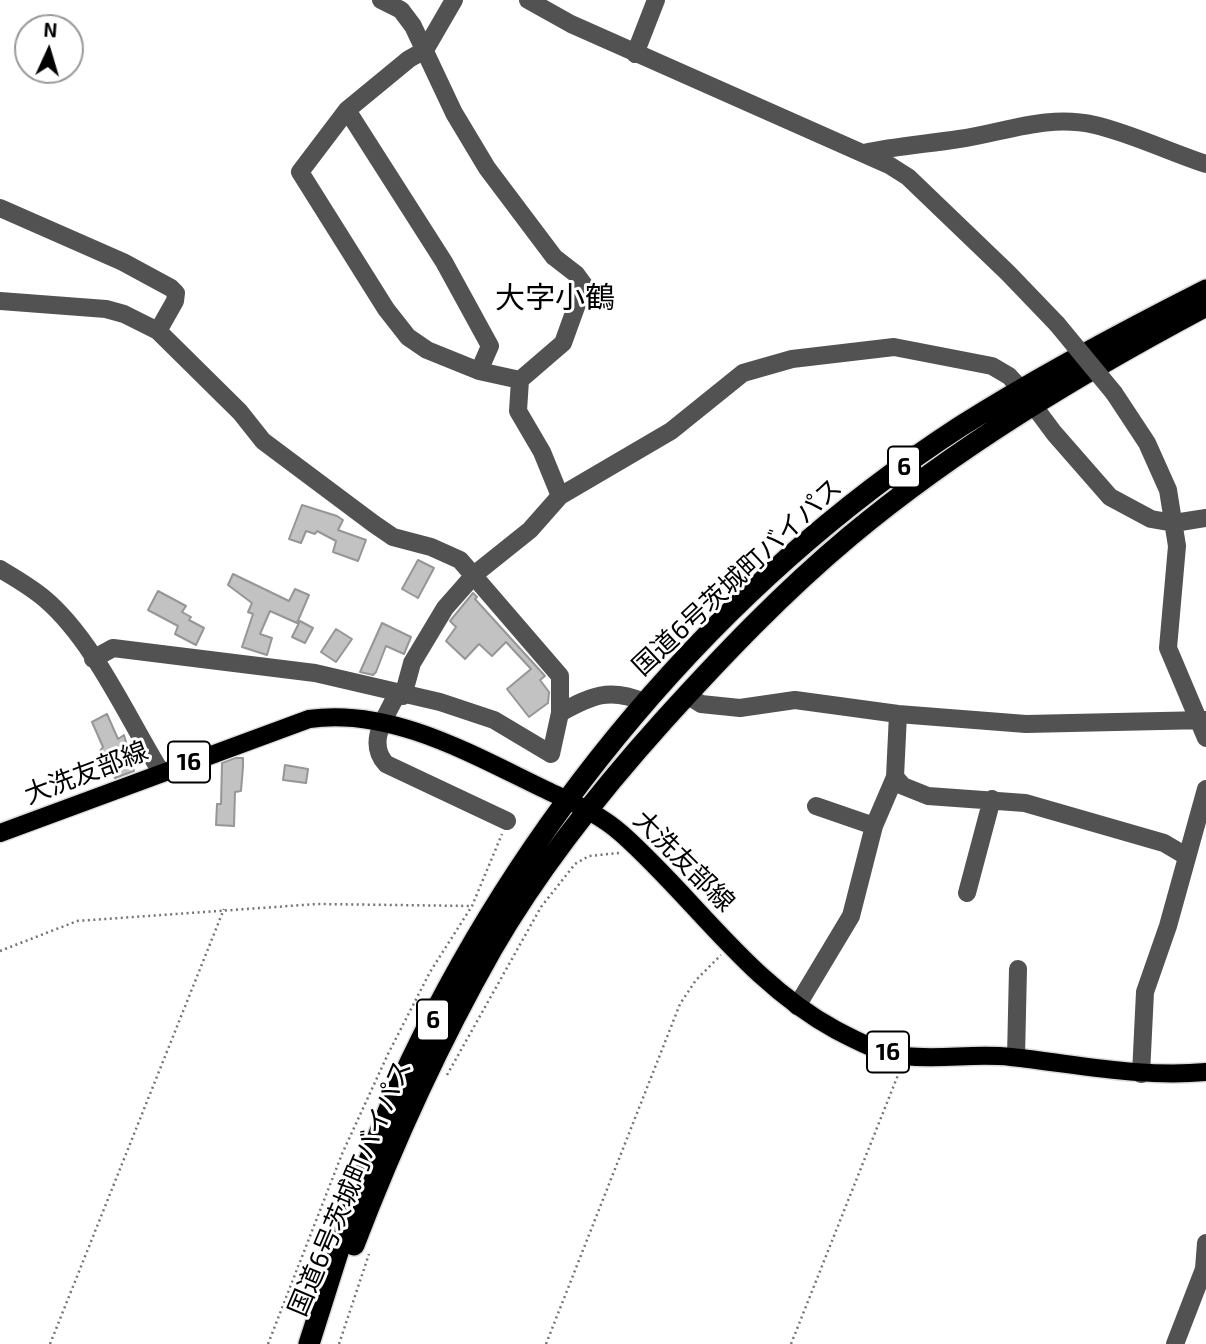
<!DOCTYPE html>
<meta charset="utf-8">
<style>
body{margin:0}
#map{position:relative;width:1206px;height:1344px;overflow:hidden;background:#fff;font-family:"Exo 2",sans-serif}
canvas{display:block}
.north{position:absolute;left:14px;top:14px;width:70px;height:70px;box-sizing:border-box;background:#fff;border:2px solid #999;border-radius:50%;rotate:4deg;font-size:19px;font-weight:700;line-height:28px;text-align:center;color:#000}
.north::after{content:'';display:block;margin:auto;width:24px;height:32px;background:#000;clip-path:polygon(50% 0,100% 100%,50% 72%,0 100%)}
</style>
<div id="map">
<canvas width="1206" height="1344"></canvas>
<div class="north">N</div>
</div>
<script>
const ctx = document.querySelector('canvas').getContext('2d');
ctx.lineJoin = 'round';
function paint(path, color) {
  ctx.fillStyle = color;
  ctx.fill(path, 'evenodd');
}
function strokePath(path, color, width, dash) {
  ctx.strokeStyle = color;
  ctx.lineWidth = width;
  ctx.lineCap = dash ? 'butt' : 'round';
  ctx.setLineDash(dash || []);
  ctx.stroke(path);
}
function drawText(font, color, halo, rows, align = 'center') {
  ctx.font = font + ' "Exo 2","Noto Sans JP",sans-serif';
  ctx.lineWidth = 6;
  ctx.setLineDash([]);
  ctx.textBaseline = 'middle';
  ctx.strokeStyle = halo;
  ctx.fillStyle = color;
  for (const [text, x, y, turn = 0] of rows) {
    ctx.save();
    ctx.translate(x, y);
    ctx.rotate((+turn || 0) * Math.PI / 180);
    ctx.textAlign = isNaN(turn) ? turn : align;
    if (halo) ctx.strokeText(text, 0, 0);
    ctx.fillText(text, 0, 0);
    ctx.restore();
  }
}
const building = new Path2D(`
 M302,505l35,11 6,4 -5,10 28,10 -8,21 -25,-9 3,-11 -19,-10 -2,3 -9,-3 -5,12 -12,-4z
 M418,560l16,8 -16,30 -16,-9z
 M233,574l56,27 6,-12 14,6 -12,28 -27,-12 -10,23 12,4 -5,17 -25,-8 11,-33 -5,-2 4,-9 -24,-18z
 M158,591l28,15 -4,6 9,5 -2,3 15,8 -8,17 -21,-11 3,-8 -30,-16z
 M473,593l4,4 -2,2 70,77 -5,4 9,12 -1,11 -19,14 -22,-28 24,-20 -25,-27 -14,14 -13,-12 -14,15 -19,-18 10,-14 -6,-6z
 M300,621l13,7 -8,15 -13,-6z
 M382,623l29,14 -7,17 -18,-8 -10,26 -3,3 -13,-3z
 M336,629l16,10 -16,23 -15,-10z
 M107,714l11,25 6,-4 10,36 -19,7 -15,-27 3,-4 -11,-25z
 M235,758h8v9l-2,24 -6,1 -1,34 -18,-1 1,-21h4l1,-41z
 M285,765l23,4 -2,14 -23,-3z`);
paint(building, '#c2c2c2');
strokePath(building, '#969696', 2);
const major = new Path2D(`
 M0,833l309,-114c82,-12 164,36 235,70 27,13 56,25 78,45 73,65 127,149 214,196 21,11 46,24 69,26 35,4 71,-3 106,1 66,7 129,21 195,15`);
const highway = new Path2D(`
 M354,1245c39,-102 84,-201 138,-296 48,-83 108,-158 172,-229 59,-65 119,-128 186,-184 108,-90 232,-164 356,-230
 M309,1344c28,-87 53,-175 90,-258 121,-265 317,-501 562,-660 79,-50 162,-94 245,-136`);
strokePath(major, '#dbdbdb', 21);
strokePath(highway, '#dbdbdb', 24);
strokePath(new Path2D(`
 M0,951l77,-30 240,-17 155,2
 M447,1075l94,-168 34,-43 14,-8 30,-3
 M50,1344l174,-435
 M268,1344l74,-190 46,-100 42,-82 42,-66 30,-72
 M339,1344l30,-90
 M546,1344l134,-340 16,-24 25,-25
 M791,1344l109,-274`), '#747474', 2.5, [2, 3.5]);
strokePath(new Path2D(`
 M381,0l20,10 12,16 41,87 33,55 67,89 22,17 8,11 -21,58 -43,37 -2,31 24,41 18,44
 M454,0l-29,50 -16,9 -62,51 -47,62 86,137 22,28 19,13 52,21 41,9
 M528,0l43,24 318,141 19,12 100,96 49,51
 M635,54l21,-54
 M347,110l97,152 46,84 -11,25
 M864,153c31,-7 63,-9 95,-14 47,-7 88,-25 136,-14 38,9 74,27 111,39
 M0,208l123,54 48,26 5,5 -1,8 -17,30
 M0,301l106,8 18,5 34,17 82,81 23,29 111,83 19,13 38,10 29,13 100,116v37l-9,41 -57,-34 -54,-18 -125,-29 -202,-25 -20,11
 M1114,393l33,50 21,47 9,56 -9,102 38,90
 M0,569c15,9 31,18 45,30 49,42 82,118 116,173
 M397,694c-11,23 -31,48 -11,70l121,57
 M687,695l14,9 39,4 55,-8 103,14 128,10 180,-4
 M403,696l9,-33 33,-55 30,-34 55,-44 30,-34 111,-65 72,-58 49,-14 102,-12 98,19 17,10 13,14 32,43 56,64 41,22 23,4 32,-5
 M560,713c31,-17 49,-26 84,-11
 M895,777l8,9 25,10 97,7 139,40 22,13
 M816,806l58,20
 M967,893l25,-94
 M797,1006l54,-90 23,-90 21,-49 3,-63
 M1016,1057l2,-88
 M1141,1074l4,-82 23,-66 38,-137
 M1175,1344l29,-75 2,-26`), '#525252', 18);
strokePath(major, '#000', 18);
strokePath(highway, '#000', 21);
strokePath(new Path2D(`
 M1057,324l57,69`), '#525252', 18);
for (const [x, y, w] of [
 [904,467,32],
 [189,762,42],
 [433,1020,32],
 [888,1052,42]
]) {
  const box = new Path2D();
  box.roundRect(x - w / 2, y - 20.5, w, 41, 5);
  ctx.fillStyle = '#fff';
  ctx.fill(box);
  strokePath(box, '#000', 2);
}
drawText('bold 24px', '#000', null, [
 ["6",904,467],
 ["16",189,762],
 ["6",433,1020],
 ["16",888,1052]
]);
drawText('26px', '#000', '#fff', [
 ["国道6号茨城町バイパス",737,577,-43],
 ["大洗友部線",86,773,-21],
 ["大洗友部線",684,861,45],
 ["国道6号茨城町バイパス",350,1188,-67]
]);
drawText('30px', '#000', '#fff', [
 ["大字小鶴",555,298]
]);
</script>
